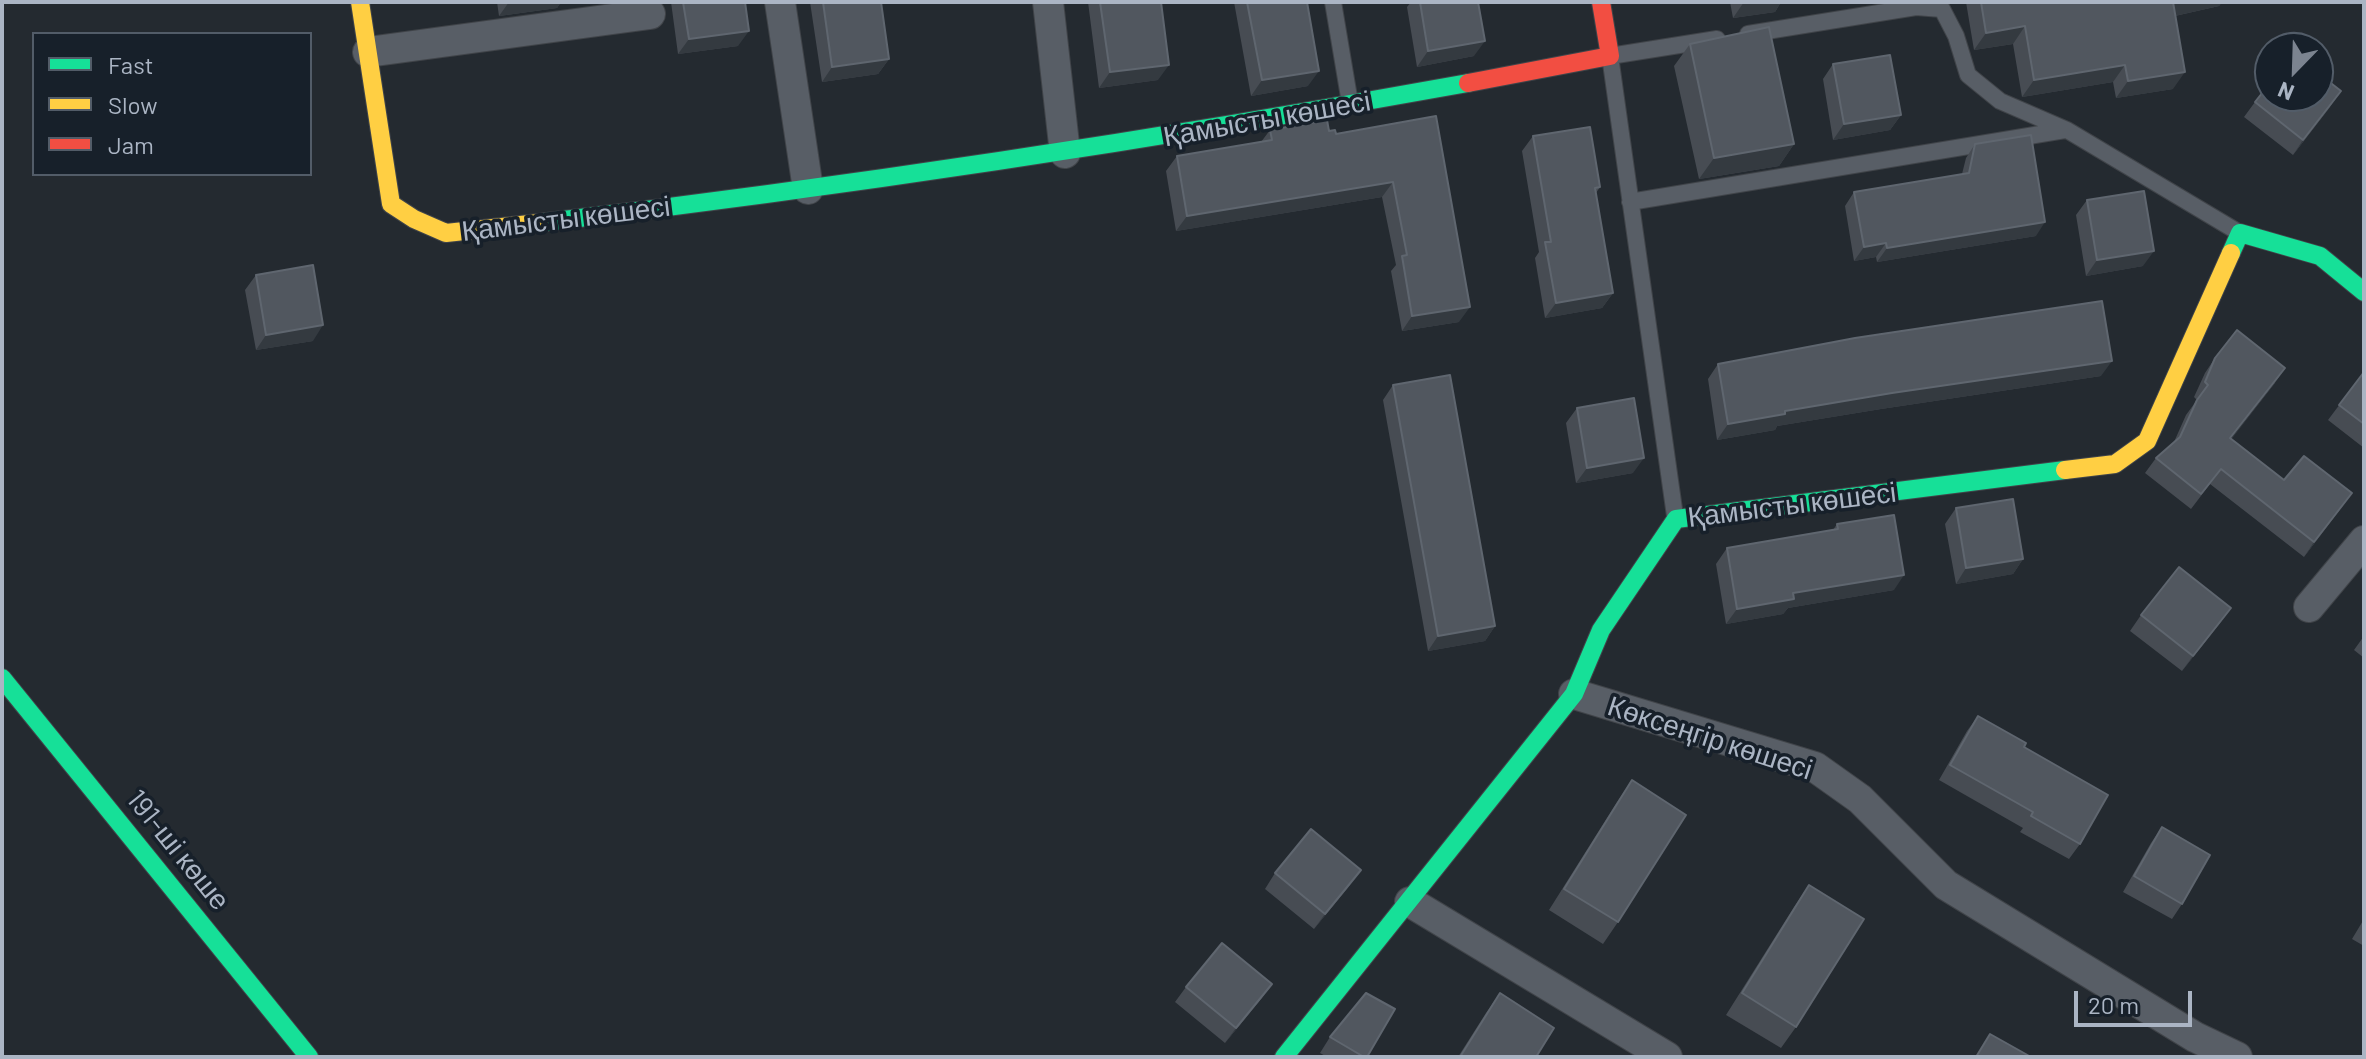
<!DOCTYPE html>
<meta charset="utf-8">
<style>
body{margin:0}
#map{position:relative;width:2366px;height:1059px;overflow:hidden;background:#242a30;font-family:Barlow,sans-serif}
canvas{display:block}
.frame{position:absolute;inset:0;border:4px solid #abb5c4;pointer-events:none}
.legend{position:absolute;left:32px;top:32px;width:280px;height:144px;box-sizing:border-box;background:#17202a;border:2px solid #525c68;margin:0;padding:10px 14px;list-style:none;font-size:24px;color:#abb5c4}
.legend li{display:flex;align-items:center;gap:16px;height:40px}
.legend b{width:40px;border:2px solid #525c68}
.north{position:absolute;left:2254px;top:32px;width:80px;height:80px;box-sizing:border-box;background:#17202a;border:2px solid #525c68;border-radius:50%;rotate:203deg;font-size:22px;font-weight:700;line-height:32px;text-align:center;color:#abb5c4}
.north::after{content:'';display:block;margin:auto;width:28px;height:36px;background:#7c8490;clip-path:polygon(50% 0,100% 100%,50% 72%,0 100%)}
.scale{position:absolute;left:2074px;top:991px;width:118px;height:36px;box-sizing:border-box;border:4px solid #abb5c4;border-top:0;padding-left:10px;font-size:24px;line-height:28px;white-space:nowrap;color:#abb5c4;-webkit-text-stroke:6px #17202a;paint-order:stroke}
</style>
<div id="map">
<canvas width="2366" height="1059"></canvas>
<div class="frame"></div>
<ul class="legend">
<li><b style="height:10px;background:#16e098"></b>Fast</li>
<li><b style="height:10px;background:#ffcf43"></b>Slow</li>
<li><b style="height:10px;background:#f24e42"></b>Jam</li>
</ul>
<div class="north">N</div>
<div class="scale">20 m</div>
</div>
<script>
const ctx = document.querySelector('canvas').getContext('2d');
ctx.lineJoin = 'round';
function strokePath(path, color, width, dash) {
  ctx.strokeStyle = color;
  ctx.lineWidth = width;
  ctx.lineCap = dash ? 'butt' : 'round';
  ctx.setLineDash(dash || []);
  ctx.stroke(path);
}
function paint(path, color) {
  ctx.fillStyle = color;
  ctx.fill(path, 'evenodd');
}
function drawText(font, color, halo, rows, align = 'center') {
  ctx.font = font + ' Barlow,sans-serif';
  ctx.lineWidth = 7;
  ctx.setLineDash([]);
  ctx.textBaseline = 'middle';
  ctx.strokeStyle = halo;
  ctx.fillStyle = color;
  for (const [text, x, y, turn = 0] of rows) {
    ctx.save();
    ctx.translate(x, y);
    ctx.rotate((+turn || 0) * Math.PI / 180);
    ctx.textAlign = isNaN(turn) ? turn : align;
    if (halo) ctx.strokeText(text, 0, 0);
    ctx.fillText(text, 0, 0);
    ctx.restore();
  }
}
const lane = new Path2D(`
 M1333,2l17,101
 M1748,34l168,-27 26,2 14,27 12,39 32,26 67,29 171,102
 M1630,202l435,-72
 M1675,516l-65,-460 107,-17`);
const street = new Path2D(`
 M780,2l28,187
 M1048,2l17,151
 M368,52l282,-38
 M2309,607l55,-66
 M1574,694l241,73 45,32 86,86 249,152 42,20
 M1410,902l257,155`);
const fast = new Path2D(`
 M539,223c311,-37 620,-84 929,-140
 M2231,253l9,-20 80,23 44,36
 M2,678l307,379
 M1284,1057l290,-363 27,-64 75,-111 389,-49`);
const slow = new Path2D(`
 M360,2l31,202 23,15 32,14 93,-10
 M2065,470l50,-6 32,-23 84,-188`);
const jam = new Path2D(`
 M1468,83l142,-27 -9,-54`);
strokePath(lane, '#404449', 18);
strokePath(street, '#404449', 32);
strokePath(fast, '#404449', 20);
strokePath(slow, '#404449', 20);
strokePath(jam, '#404449', 20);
strokePath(lane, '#585e66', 16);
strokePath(street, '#585e66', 30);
strokePath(fast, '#16e098', 18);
strokePath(slow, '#ffcf43', 18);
strokePath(jam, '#f24e42', 18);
paint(new Path2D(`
 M497,2h64l-4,6 -58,8z
 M671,2h74l-7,44 -60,8z
 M810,2h71l8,57 -11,15 -56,8z
 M1088,2h73l-3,78 -59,8z
 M1234,2h73l1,84 -57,10z
 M1411,2h67l-4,54 -57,11 -10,-60z
 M1730,2h51l-6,10 -42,6z
 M1966,2h256l-3,4 -44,10 -2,73 -57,9 -3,-16 -91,15 -9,-53 -39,6z
 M1690,44l104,100 -15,22 -80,13 -25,-113z
 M1833,64l68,51 -11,15 -57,10 -10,-61z
 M2255,102l75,5 -37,48 -49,-38z
 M1436,116l23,206 -57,9 -11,-60 5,-6 -14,-68 -206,34 -10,-60 11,-15 84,-14 9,-12 59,1 7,3z
 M1533,136l67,51 -4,6 17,100 -11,15 -57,10 -10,-60 4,-6 -17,-101z
 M1975,144l61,92 -159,26 -1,-5 -22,4 -9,-55 9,-14 108,-18 4,-16z
 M2087,200l56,66 -57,10 -10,-61z
 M256,275l57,66 -57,9 -11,-60z
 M2215,358l60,25 -44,56 53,41 57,28 -37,49 -94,-73 -19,25 -46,-36 11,-15 18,-16 12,-27 11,-15 -3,-3 11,-24z
 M1718,364l383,12 -220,33 -104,17 -2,4 -58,10 -9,-61z
 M2364,372v76l-36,-28z
 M1393,385l102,241 -10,15 -57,10 -45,-251z
 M1577,408l56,65 -57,10 -10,-60z
 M1956,508l67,51 -10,15 -57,10 -11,-60z
 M1837,524l57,66 -106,18 -5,6 -57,10 -10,-60 11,-16 106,-18z
 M2141,615l79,8 -38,48 -52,-40z
 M2364,636v22l-10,-8z
 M1978,716l46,31 56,97 -11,15 -49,-27 3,-4 -84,-48 28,-49z
 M1632,780l-14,142 -15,22 -54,-34 68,-108z
 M2162,827l20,77 -10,15 -49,-27 28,-49z
 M1275,873l75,12 -36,44 -49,-40z
 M1809,885l-13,142 -15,21 -55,-33 68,-108z
 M2364,919v27l-12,-7z
 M1272,984l-11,15 -36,44 -50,-41 11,-15z
 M1500,993l36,64h-78l28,-44z
 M1330,1037l37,20h-40l-7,-4z`), '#474c53');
paint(new Path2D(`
 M509,2h52l-4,6 -58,8z
 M1744,2h37l-6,10 -42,6z
 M2173,2h49l-3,4 -58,13z
 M2025,26l-12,18 -39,6 12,-17z
 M749,31l-11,15 -60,8 11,-15z
 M1485,41l-11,15 -57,11 11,-16z
 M889,59l-11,15 -56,8 10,-15z
 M1169,65l-11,15 -59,8 11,-16z
 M2125,65l-12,17 -91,15 12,-17z
 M1319,71l-11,15 -57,10 11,-16z
 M2185,72l-12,17 -57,9 12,-17z
 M2341,91l-11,16 -37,48 10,-15z
 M1901,115l-11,15 -57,10 11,-16z
 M1794,144l-15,22 -80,13 15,-21z
 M1393,182l-11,15 -206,34 11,-15z
 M2045,222l-9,14 -159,26 10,-14z
 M1886,243l-10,14 -22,4 10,-14z
 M2154,251l-11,15 -57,10 11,-16z
 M1613,293l-11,15 -57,10 11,-15z
 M1470,307l-11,15 -57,9 10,-15z
 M323,325l-10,16 -57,9 10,-15z
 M2112,361l-11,15 -220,33 -104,17 -2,4 -58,10 11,-16 57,-13 107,-18z
 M2285,368l-10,15 -55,71 10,-16z
 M1644,458l-11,15 -57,10 11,-15z
 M2352,493l-11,15 -37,49 10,-15z
 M2023,559l-10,15 -57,10 10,-16z
 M1904,575l-10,15 -106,18 -5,6 -57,10 11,-15 56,-16z
 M2231,608l-11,15 -38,48 11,-15z
 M1495,626l-10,15 -57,10 10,-15z
 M1361,870l-11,15 -36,44 11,-15z
 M1272,984l-11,15 -36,44 11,-15z`), '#343a40');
const building = new Path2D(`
 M683,2h62l4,29 -60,8z
 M823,2h58l8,57 -57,8z
 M1100,2h61l8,63 -59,7z
 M1247,2h60l12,69 -57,9z
 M1420,2h58l7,39 -57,10z
 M1981,2h192l12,70 -57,9 -3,-16 -91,15 -9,-54 -39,7z
 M1769,27l25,117 -80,14 -24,-114z
 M1890,55l11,60 -57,9 -11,-60z
 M2318,73l23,18 -38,49 -48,-38 15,-19v13h48z
 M1436,116l34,191 -58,9 -10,-60 5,-1 -14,-73 -206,34 -10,-60 95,-16 -2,-10 57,-10 2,11 6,-1 1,4z
 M1590,127l10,60 -5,1 18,105 -57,10 -11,-61h6l-18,-106z
 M2031,135l14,87 -158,26 -1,-5 -22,4 -10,-55 115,-19 6,-29z
 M2144,191l10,60 -57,9 -10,-60z
 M313,265l10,60 -57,10 -10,-60z
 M2102,301l10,60 -220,32 -107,18v3l-57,10 -10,-60 137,-26z
 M2237,330l48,38 -55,70 54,42 20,-24 48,37 -38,49 -93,-73 -20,25 -45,-36 24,-21 17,-37 11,-15 -3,-3 10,-24z
 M2364,372v52l-25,-19z
 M1450,375l45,251 -57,10 -45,-251z
 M1634,398l10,60 -57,10 -10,-60z
 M2013,499l10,60 -57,9 -10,-60z
 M1894,515l10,60 -111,18 1,6 -57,10 -10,-61 111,-19 -1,-5z
 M2179,567l52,41 -38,48 -52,-41z
 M1978,716l48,27 -2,4 84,48 -28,49 -49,-28 2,-4 -83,-47z
 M1632,780l54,35 -68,107 -54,-33z
 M2162,827l48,28 -28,49 -48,-28z
 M1311,829l50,41 -36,44 -50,-41z
 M1809,885l55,34 -68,108 -54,-34z
 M1222,943l50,41 -36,44 -50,-41z
 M1366,993l29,16 -28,48h-3l-34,-20z
 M1500,993l54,35 -18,29h-76z
 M1990,1034l41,23h-55z`);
paint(building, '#51575f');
strokePath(building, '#5f666f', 2);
drawText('28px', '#abb5c4', '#17202a', [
 ["Қамысты көшесі",1267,119,-10],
 ["Қамысты көшесі",566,219,-7],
 ["Қамысты көшесі",1792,505,-7],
 ["Көксеңгір көшесі",1710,738,18],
 ["191-ші көше",178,850,51]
]);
</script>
